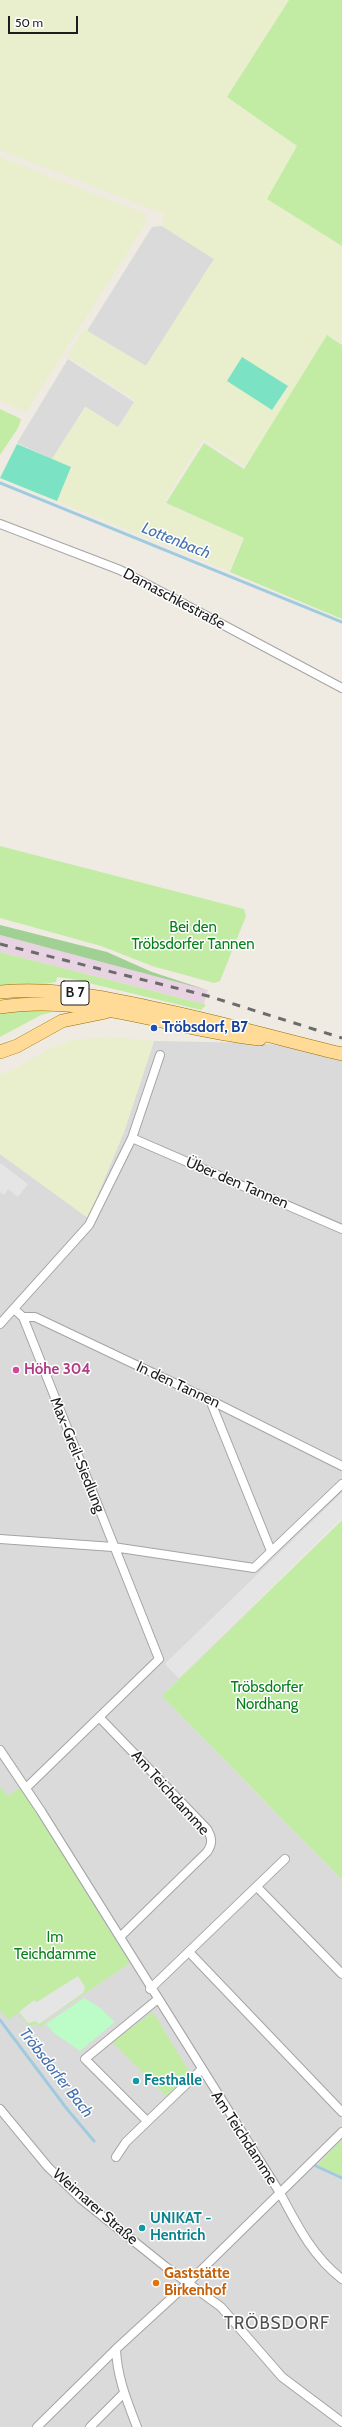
<!DOCTYPE html>
<meta charset="utf-8">
<style>
body{margin:0}
#map{position:relative;width:342px;height:2427px;overflow:hidden;background:#efebe2;font-family:Cabin,sans-serif}
canvas{display:block}
.scale{position:absolute;left:8px;top:16px;width:70px;height:18px;box-sizing:border-box;border:2px solid #1d1d1d;border-top:0;padding-left:5px;font-size:12px;line-height:14px;white-space:nowrap;color:#1d1d1d;-webkit-text-stroke:3px #fff;paint-order:stroke}
</style>
<div id="map">
<canvas width="342" height="2427"></canvas>
<div class="scale">50 m</div>
</div>
<script>
const ctx = document.querySelector('canvas').getContext('2d');
ctx.lineJoin = 'round';
function paint(path, color) {
  ctx.fillStyle = color;
  ctx.fill(path, 'evenodd');
}
function strokePath(path, color, width, dash) {
  ctx.strokeStyle = color;
  ctx.lineWidth = width;
  ctx.lineCap = dash ? 'butt' : 'round';
  ctx.setLineDash(dash || []);
  ctx.stroke(path);
}
function drawText(font, color, halo, rows, align = 'center') {
  ctx.font = font + ' Cabin,sans-serif';
  ctx.lineWidth = 3;
  ctx.setLineDash([]);
  ctx.textBaseline = 'middle';
  ctx.strokeStyle = halo;
  ctx.fillStyle = color;
  for (const [text, x, y, turn = 0] of rows) {
    ctx.save();
    ctx.translate(x, y);
    ctx.rotate((+turn || 0) * Math.PI / 180);
    ctx.textAlign = isNaN(turn) ? turn : align;
    if (halo) ctx.strokeText(text, 0, 0);
    ctx.fillText(text, 0, 0);
    ctx.restore();
  }
}
paint(new Path2D(`
 M162,226l52,33 -68,107 -59,-35 65,-104z
 M68,359l66,43 -16,25 -33,-20 -33,52 -35,-16z
 M154,1041l106,2 38,5 44,12v433l-177,171 14,14 163,-158 -180,176 180,184v259l-25,26 25,11v251h-342v-1273l88,64 36,-86z`), '#dbdada');
paint(new Path2D(`
 M0,935l208,55 -4,14 -204,-52z`), '#e8d3e3');
paint(new Path2D(`
 M0,0h289l-62,97 70,49 -30,53 75,47v97l-13,-8 -84,131 -42,-27 -40,64 80,35 -14,33 -229,-93 17,-34 35,15 34,-52 33,21 16,-28 -68,-44 17,-27 62,37 68,-107 -52,-33 2,-12 -164,-64z
 M0,157l146,57v9l-120,189 -26,-11z
 M109,1037l45,4 -30,91 -36,86 -88,-64v-80l13,-4 36,-21 22,-9z`), '#e9efcc');
paint(new Path2D(`
 M289,0h53v246l-75,-47 30,-53 -70,-49z
 M327,335l15,10v274l-112,-47 14,-34 -78,-35 38,-60 40,26z
 M0,409l21,10 -3,9 -18,27z
 M0,846l244,63 2,7 -26,65 -6,2 -62,-17 -51,-20 -101,-28z
 M0,952l204,52 2,1 -5,5 -129,-31 -15,-2 -1,5 -22,4 -34,1z
 M29,1010l23,2 -11,3 -41,22v-24z
 M342,1520v360l-180,-184z
 M0,1787l8,9 13,-9 109,176 -84,57 -1,4 -5,3 -4,-3 -7,2 -11,-13 -10,7 -8,-10z
 M153,2012l37,61 -24,23 -54,-54z
 M342,2139v37l-25,-11z`), '#c2eca4');
paint(new Path2D(`
 M0,925l107,27 45,20 55,18 -207,-55z`), '#a1d094');
paint(new Path2D(`
 M84,1998l15,9 16,15 -35,29 -26,-18 -8,-9z`), '#bcfcc6');
paint(new Path2D(`
 M242,357l46,29 -16,24 -45,-29z
 M17,444l54,23 -14,34 -57,-23z`), '#7be2c3');
paint(new Path2D(`
 M0,1163l28,21 -10,13 -10,-8 -4,6 -4,-3z
 M342,1493v25l-163,160 -14,-14z
 M78,1976l7,11 -2,6 -44,31 -3,-3 -8,2 -9,-11 15,-12 3,2z`), '#e5e5e5');
strokePath(new Path2D(`
 M0,483l342,139
 M0,2020l67,89 27,32
 M316,2166l26,12`), '#a0cbdf', 3);
const street = new Path2D(`
 M0,524l120,46 222,118
 M132,1138l210,91
 M14,1309l9,8h12l175,83 132,66
 M23,1317l136,342 -133,129
 M0,1324l89,-99 43,-87 28,-83
 M210,1400l61,151
 M0,1539l113,8 141,21 88,-84
 M100,1718l107,111c5,9 6,14 0,23l-87,85
 M0,1750l41,61 239,382c17,32 33,64 62,86
 M257,1887l85,87
 M189,1952l153,160
 M150,1989l135,-130
 M0,2109l48,58 33,32 85,68 55,40 61,70 60,45
 M147,2121l-62,-62 73,-60
 M116,2157l10,-15 75,-72
 M37,2427l79,-78
 M90,2427l34,-34
 M137,2427c-10,-26 -20,-50 -21,-78l72,-66 154,-151`);
const primary = new Path2D(`
 M0,992c53,-5 102,5 153,16 64,13 126,31 189,46
 M0,1007c91,-14 171,23 260,32
 M0,1052l17,-6 45,-25 44,-9`);
strokePath(street, '#a4a4a4', 10);
strokePath(primary, '#967000', 14);
strokePath(street, '#fff', 8);
strokePath(primary, '#ffdb97', 13);
strokePath(new Path2D(`
 M0,944l208,52 134,42`), '#6b6b6b', 3, [8, 8]);
for (const [x, y, r, color] of [
 [154,1028,4,"#1a4fb4"],
 [16,1370,4,"#d1479c"],
 [136,2081,4,"#0f9aa8"],
 [142,2228,4,"#0f9aa8"],
 [156,2283,4,"#e8710a"]
]) {
  const dot = new Path2D();
  dot.arc(x, y, r, 0, 2 * Math.PI);
  ctx.fillStyle = color;
  ctx.fill(dot);
  strokePath(dot, '#fff', 1.5);
}
for (const [x, y, w] of [
 [75,993,28]
]) {
  const box = new Path2D();
  box.roundRect(x - w / 2, y - 12, w, 24, 3);
  ctx.fillStyle = '#fff';
  ctx.fill(box);
  strokePath(box, '#1d1d1d', 1);
}
drawText('bold 14px', '#1d1d1d', null, [
 ["B 7",75,993]
]);
drawText('15px', '#1d1d1d', '#fff', [
 ["Damaschkestraße",174,599,28],
 ["Über den Tannen",237,1183,23],
 ["In den Tannen",178,1385,25],
 ["Max-Greil-Siedlung",77,1455,68],
 ["Am Teichdamme",170,1793,48],
 ["Am Teichdamme",244,2138,57],
 ["Weimarer Straße",95,2207,41]
]);
drawText('15px', '#06801a', '#fff', [
 ["Bei den",193,928],
 ["Tröbsdorfer Tannen",193,945],
 ["Tröbsdorfer",267,1688],
 ["Nordhang",267,1705],
 ["Im",55,1938],
 ["Teichdamme",55,1955]
]);
drawText('bold 15px', '#164399', '#fff', [
 ["Tröbsdorf, B7",162,1028]
], 'left');
drawText('bold 15px', '#b23c85', '#fff', [
 ["Höhe 304",24,1370]
], 'left');
drawText('bold 15px', '#0d838f', '#fff', [
 ["Festhalle",144,2081],
 ["UNIKAT -",150,2219],
 ["Hentrich",150,2236]
], 'left');
drawText('bold 15px', '#c56008', '#fff', [
 ["Gaststätte",164,2274],
 ["Birkenhof",164,2291]
], 'left');
drawText('italic 16px', '#4572b1', '#fff', [
 ["Lottenbach",176,541,22],
 ["Tröbsdorfer Bach",56,2073,52]
]);
ctx.letterSpacing = '1px';
drawText('17px', '#505050', '#fff', [
 ["TRÖBSDORF",277,2324]
]);
ctx.letterSpacing = '0px';
</script>
